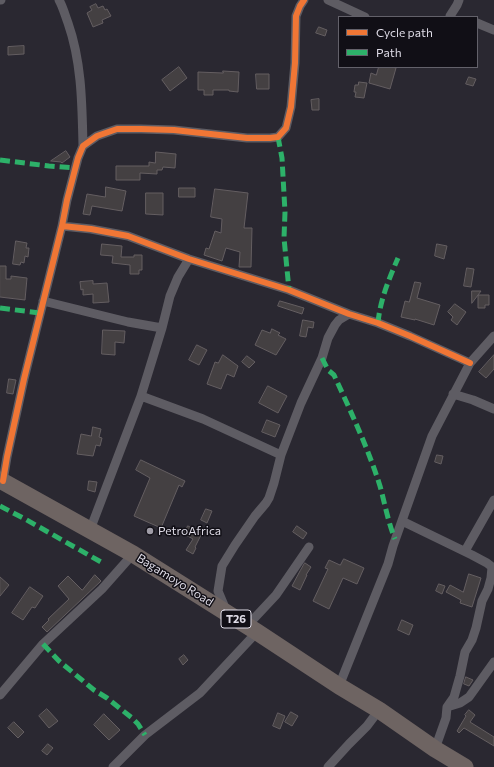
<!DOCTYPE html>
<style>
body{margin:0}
#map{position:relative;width:494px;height:767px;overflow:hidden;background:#2a2831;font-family:Commissioner,sans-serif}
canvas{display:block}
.legend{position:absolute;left:338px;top:16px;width:140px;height:52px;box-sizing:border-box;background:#110f16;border:1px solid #63616a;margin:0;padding:5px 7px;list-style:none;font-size:12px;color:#dfdce7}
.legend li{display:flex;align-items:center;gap:8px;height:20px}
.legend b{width:20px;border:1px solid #63616a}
</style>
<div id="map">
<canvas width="494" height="767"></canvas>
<ul class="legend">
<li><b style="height:5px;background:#f07635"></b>Cycle path</li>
<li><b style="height:5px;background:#2db169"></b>Path</li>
</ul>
</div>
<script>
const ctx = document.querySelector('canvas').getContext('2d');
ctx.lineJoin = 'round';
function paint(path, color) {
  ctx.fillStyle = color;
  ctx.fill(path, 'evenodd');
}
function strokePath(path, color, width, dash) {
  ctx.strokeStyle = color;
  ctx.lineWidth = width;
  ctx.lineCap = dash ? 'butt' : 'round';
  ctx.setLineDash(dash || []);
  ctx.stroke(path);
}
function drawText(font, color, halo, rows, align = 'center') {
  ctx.font = font + ' Commissioner,sans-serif';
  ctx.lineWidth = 3;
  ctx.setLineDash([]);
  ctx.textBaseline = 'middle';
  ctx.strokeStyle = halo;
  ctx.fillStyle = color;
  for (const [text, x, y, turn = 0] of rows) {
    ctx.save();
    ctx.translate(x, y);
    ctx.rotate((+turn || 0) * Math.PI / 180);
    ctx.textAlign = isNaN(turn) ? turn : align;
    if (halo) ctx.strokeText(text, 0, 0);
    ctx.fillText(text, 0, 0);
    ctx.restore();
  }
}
const building = new Path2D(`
 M96,4l2,4 5,-2 2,4 2,-1 4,7 -9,4 1,3 -10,4 -6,-14 5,-3 -2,-3z
 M319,27l8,3 -2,6 -9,-3z
 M24,46v8l-16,1v-8z
 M179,67l8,11 -17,13 -8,-11z
 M379,67h13l4,1 -6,21 -21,-6 2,-10 5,2z
 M223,71l16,1 -1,20 -9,-1v-1h-16v5h-9v-5h-6v-18l25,1z
 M256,74h13v15h-12z
 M469,77l7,2 -3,7 -7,-2z
 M359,82l8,1 -3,15 -9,-1 1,-5h-2l1,-7h3z
 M319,99v11h-7l-1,-10z
 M66,151l4,6 -8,6 -1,-1 -10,-1z
 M156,152l20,2 -1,14 -12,-1 -1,3h-5v4l-17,-1v7h-24v-14h33v-4l6,1z
 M106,187l20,4 -4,20 -30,-5 -2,9 -7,-1 4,-20 18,3z
 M179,188h16v9h-16z
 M215,189l33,4 -4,35h8l-1,39h-12l1,-15 -14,-4 -4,13 -18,-6 2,-7 3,1 6,-18 6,2 1,-14 -11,-2z
 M146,193h17v22l-17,-1z
 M16,241l11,2 -1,5h3l-1,9 -3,-1 -1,7 -3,-1 -1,3 -7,-1z
 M102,244l20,2 -1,11h13v-2h8v15h-3v4h-9v-9l-18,-2 1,-7 -12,-1z
 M437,244l10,2 -3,13 -9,-3z
 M0,266h6v13h5v-3l16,2 -2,22 -25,-3z
 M467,268l7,1 -3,18 -7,-1z
 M93,281v3l14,-1 2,19 -16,1v-9l-10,1v-6l-2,1 -1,-8z
 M415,282l6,1 -4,15 23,7 -6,20 -19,-6v1l-14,-3 4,-16 4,1z
 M472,291h9l-3,4h11v10h-4v3h-7v-13l-6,8z
 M280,301l24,7 -2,6 -24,-8z
 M455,304l11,8 -9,13 -6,-5 2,-3 -5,-5z
 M303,320l11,2 -1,6 -5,-1 -2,10 -6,-1z
 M272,329l8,4 -2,2 8,4 -10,16 -21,-10 7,-15 8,3z
 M103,330l22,1 -1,12 -9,-1v13l-13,-1z
 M197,345l10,5 -8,15 -10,-5z
 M223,355l15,11 -4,11 -7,-3 -6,15 -14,-5 8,-22 3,1z
 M494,355v14l-8,9 -7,-6z
 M247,356l8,6 -6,6 -7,-6z
 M9,379l7,1 -3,14 -6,-1z
 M268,386l19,10 -9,17 -19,-10z
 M267,420l13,5 -5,12 -13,-5z
 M93,427l8,2 -2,8 3,1 -2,8 -4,-1 -3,11 -16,-2 4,-20 10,2z
 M437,455l6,1 -2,8 -6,-2z
 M141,460l25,12 19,9 -3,6 -3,-2 -18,43 -27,-12 16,-38 -14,-8z
 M89,481l8,1 -2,10 -7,-2z
 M206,509l6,2 -5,12 -6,-3z
 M188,526l8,4 -1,2 2,1 1,-3 4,3 -7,14 1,1 -3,6 -7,-4 7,-11 -9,-5z
 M297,526l10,7 -4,6 -10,-7z
 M344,559l20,9 -7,16 -14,-6 -14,31 -16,-8 15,-32 -3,-1 4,-8 11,5z
 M305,563l6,4 -5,8h1l-7,15 -8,-4 8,-15z
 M469,574l12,4 -9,29 -12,-4 1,-3 -15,-8 4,-7 13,7z
 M95,575l6,6 -54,51 -5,-5 7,-7 -1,-1 21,-20 -11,-13 10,-10 14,14z
 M0,577l9,8 -9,11z
 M439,584l6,2 -3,8 -6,-3z
 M30,587l13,9 -8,12 -3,-1 -9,13 -11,-7z
 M402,620l11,5 -4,10 -11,-5z
 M184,655l4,5 -5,5 -4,-6z
 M466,677l7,3 -4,6 -5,-2z
 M47,709l11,12 -9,7 -10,-12z
 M469,710l6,5 -5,7 24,15v9l-30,-18 -5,5 -2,-2 9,-15 -1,-1z
 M291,712l7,4 -6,10 -7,-4z
 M278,713l7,3 -5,13 -7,-3z
 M104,714l16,16 -11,10 -15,-15z
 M14,722l10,10 -6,6 -10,-10z
 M48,744l5,4 -6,7 -5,-4z`);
paint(building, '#444042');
strokePath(building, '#645e61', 1);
strokePath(new Path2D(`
 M0,0h1
 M59,0c4,7 6,15 9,23 14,40 14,82 15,123
 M328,0l37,17
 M450,16l7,-11 2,-5
 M477,23l17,7
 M62,226l29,3 37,7 61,23 100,31 60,24 29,9 32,13 60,27
 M43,301l85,21 34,6
 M453,394l20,6 21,9
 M141,396l62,23 78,36
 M3,481l4,-24 17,-78 38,-153 5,-26 11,-42 5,-12 14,-10 20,-7h24l33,1 73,8h23l8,-1 8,-9 5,-21 4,-44 1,-47 4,-10 4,-6
 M402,521l70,34 15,8 5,4 -1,11 -3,11 -6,12 -6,27 -4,12 -7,12 -5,24 -6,21 -7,10 -1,11 -11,31
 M90,530l51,-134 21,-68 8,-32 8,-19 11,-18
 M465,551l29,-51
 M226,610l-8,-19 4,-25 13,-21 20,-29 11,-13 3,-5 5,-15 7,-28 20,-52 21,-45 6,-20 7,-13 4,-5 10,-6
 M247,626l29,-31 33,-48
 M339,686l49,-122 5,-18 39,-110 38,-73 24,-27
 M0,695l43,-51 59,-55 31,-35
 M447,707l13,-4 9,-6 25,-35
 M113,767l32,-32 55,-42 57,-61
 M328,767l21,-23 18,-18 12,-16`), '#5e5c63', 9);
strokePath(new Path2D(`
 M0,480l133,74 124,78 82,54 40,24 56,39 30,18`), '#6e6462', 17);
strokePath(new Path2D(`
 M278,137l4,21 3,54 -1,26 5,52
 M0,160l49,6 26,2
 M0,308l40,5
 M378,323c2,-23 11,-44 20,-65
 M322,358l6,12 6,5c17,37 34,73 46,111 5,18 8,36 15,53
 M0,506l25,13 76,43
 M43,644l16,17 35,29 13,8 25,20 6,6 7,11`), '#2db169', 5, [10, 5]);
strokePath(new Path2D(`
 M62,226l29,3 37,7 61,23 100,31 60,24 29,9 32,13 60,27
 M3,481l4,-24 17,-78 38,-153 5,-26 11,-42 5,-12 14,-10 20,-7h24l33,1 73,8h23l8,-1 8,-9 5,-21 4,-44 1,-47 4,-10 4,-6`), '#f07635', 6);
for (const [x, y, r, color] of [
 [150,531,4,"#a09da7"]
]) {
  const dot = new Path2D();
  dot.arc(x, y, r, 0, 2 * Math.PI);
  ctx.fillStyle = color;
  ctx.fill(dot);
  strokePath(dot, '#110f16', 1.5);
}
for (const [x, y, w] of [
 [236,619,30]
]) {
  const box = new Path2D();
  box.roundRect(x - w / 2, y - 9, w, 18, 3);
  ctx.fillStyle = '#110f16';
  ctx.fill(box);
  strokePath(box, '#dfdce7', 1);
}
drawText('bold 11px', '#dfdce7', null, [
 ["T26",236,619]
]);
drawText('12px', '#dfdce7', '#110f16', [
 ["PetroAfrica",158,531]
], 'left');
drawText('12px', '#dfdce7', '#110f16', [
 ["Bagamoyo Road",175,580,32]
]);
</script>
